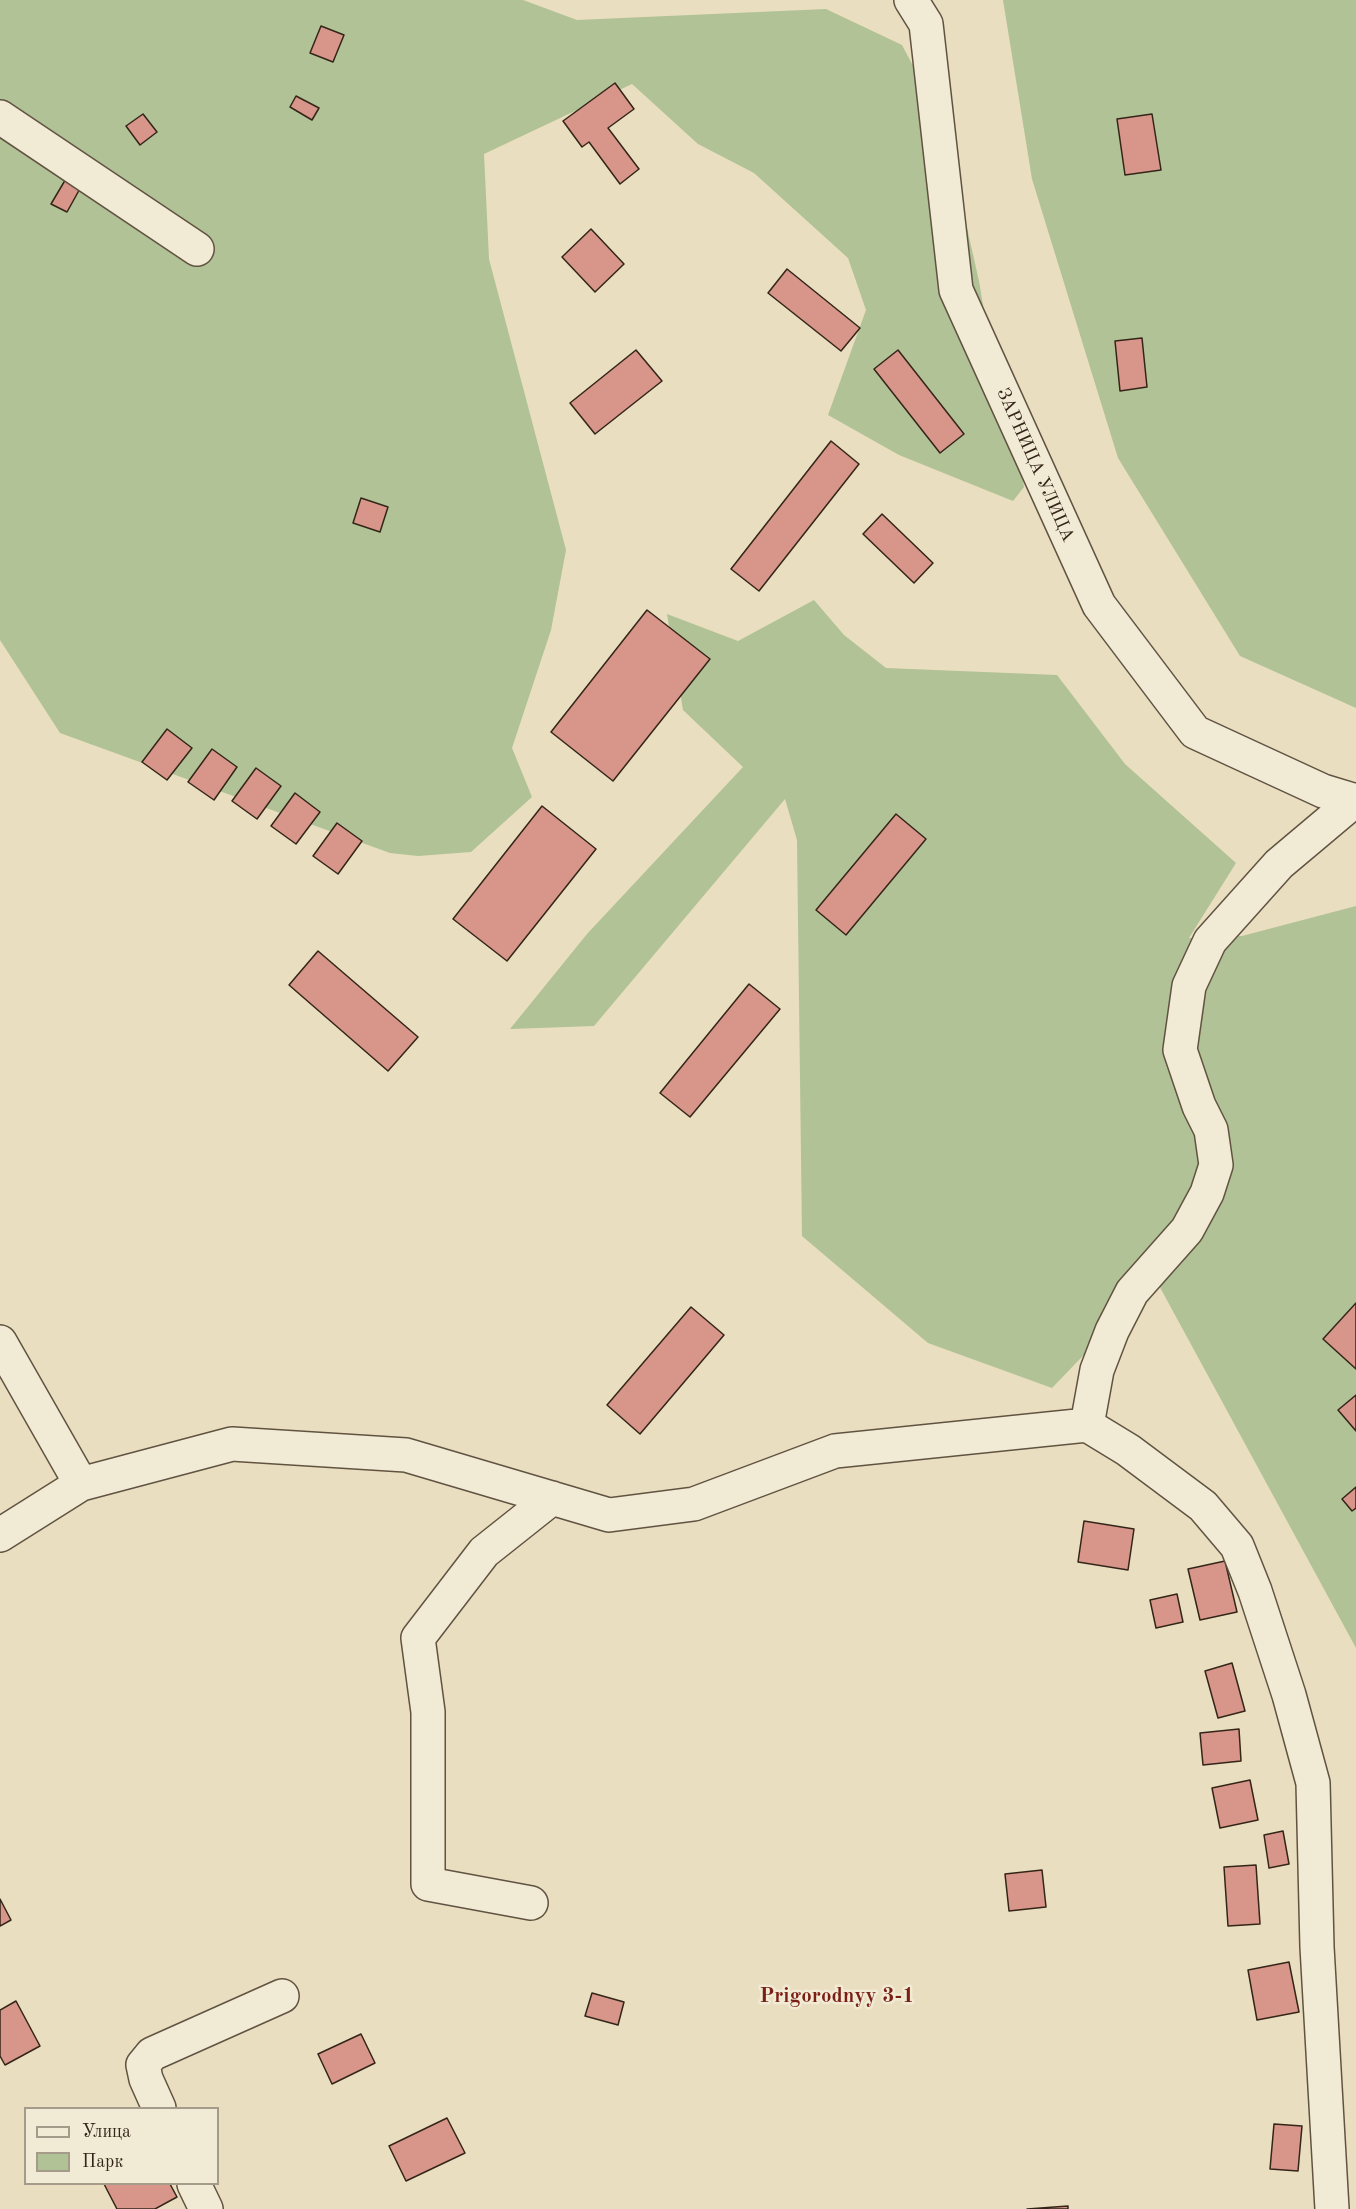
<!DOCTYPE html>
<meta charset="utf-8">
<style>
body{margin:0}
#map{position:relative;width:1356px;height:2209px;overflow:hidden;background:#e9debf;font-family:"Old Standard TT",serif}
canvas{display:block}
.legend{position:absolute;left:24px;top:2107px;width:195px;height:78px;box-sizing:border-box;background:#f1ead5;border:2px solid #a59b8a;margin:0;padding:8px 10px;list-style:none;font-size:18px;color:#342519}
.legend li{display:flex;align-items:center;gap:12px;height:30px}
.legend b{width:30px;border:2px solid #a59b8a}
</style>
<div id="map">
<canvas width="1356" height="2209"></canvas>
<ul class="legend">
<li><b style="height:8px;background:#f1ead5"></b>Улица</li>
<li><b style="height:16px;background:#b1c296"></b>Парк</li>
</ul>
</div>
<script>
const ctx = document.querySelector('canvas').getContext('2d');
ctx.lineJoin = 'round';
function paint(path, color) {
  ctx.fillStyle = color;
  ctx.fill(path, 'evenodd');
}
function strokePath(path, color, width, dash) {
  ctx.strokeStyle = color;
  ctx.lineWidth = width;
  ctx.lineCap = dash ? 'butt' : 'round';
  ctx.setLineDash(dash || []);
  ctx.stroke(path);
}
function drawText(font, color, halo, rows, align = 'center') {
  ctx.font = font + ' "Old Standard TT",serif';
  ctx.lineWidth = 5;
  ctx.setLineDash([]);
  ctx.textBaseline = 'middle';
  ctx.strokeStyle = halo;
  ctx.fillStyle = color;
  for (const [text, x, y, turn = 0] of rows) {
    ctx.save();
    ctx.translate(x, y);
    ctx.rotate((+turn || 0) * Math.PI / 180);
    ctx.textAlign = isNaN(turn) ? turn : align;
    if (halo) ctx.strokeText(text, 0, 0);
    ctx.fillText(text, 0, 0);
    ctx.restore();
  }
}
paint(new Path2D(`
 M0,0h523l54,20 249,-11 76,36 41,77 36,159 9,55 24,74 12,77 -11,14 -114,-46 -71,-40 38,-105 -18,-52 -94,-85 -56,-29 -66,-60 -148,70 5,105 77,291 -15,80 -39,118 20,49 -61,55 -53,4 -28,-3 -330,-120 -60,-93z
 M1003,0h353v708l-116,-52 -122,-198 -86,-279z
 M814,600l30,35 42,33 171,7 68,89 111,99 -47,75 53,-2 114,-30v742l-200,-368 -104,108 -124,-45 -126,-107 -5,-396 -12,-41 -191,227 -84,3 77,-95 156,-167 -60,-57 -16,-96 71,27z`), '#b1c296');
const building = new Path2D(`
 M321,26l23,9 -11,27 -23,-9z
 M615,83l19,26 -26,19 31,41 -19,15 -31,-42 -7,5 -19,-26z
 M296,96l23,12 -7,12 -22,-13z
 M143,114l14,18 -17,13 -14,-19z
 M1152,114l9,56 -36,5 -8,-56z
 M67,177l15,8 -15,27 -16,-8z
 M591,229l33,35 -29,28 -33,-35z
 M787,269l73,59 -19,23 -73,-58z
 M1142,338l5,49 -27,4 -5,-50z
 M636,350l26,31 -67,53 -25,-31z
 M898,350l66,84 -24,19 -66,-84z
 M831,441l28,23 -100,127 -28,-22z
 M361,498l27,9 -8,25 -27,-9z
 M882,514l51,49 -19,20 -51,-49z
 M647,610l63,49 -97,122 -62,-49z
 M167,729l25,19 -25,32 -25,-18z
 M212,749l25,18 -23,33 -26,-18z
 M256,768l25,18 -24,33 -25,-18z
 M295,793l25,19 -24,32 -25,-18z
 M542,806l54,43 -89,112 -54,-42z
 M896,814l30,25 -80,96 -30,-25z
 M337,823l25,18 -24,33 -25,-18z
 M318,951l100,86 -30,34 -99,-86z
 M749,984l31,25 -90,108 -30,-24z
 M1356,1303v66l-33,-30z
 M691,1307l33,28 -84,99 -33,-29z
 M1356,1395v36l-18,-21z
 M1356,1487v21l-4,3 -10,-12z
 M1084,1521l50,8 -6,41 -50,-8z
 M1225,1561l12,51 -37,8 -12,-51z
 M1177,1594l6,28 -27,6 -6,-28z
 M1232,1663l13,48 -27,7 -13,-47z
 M1239,1729l2,32 -38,4 -3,-32z
 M1250,1780l8,40 -38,8 -8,-40z
 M1283,1831l6,33 -20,4 -5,-33z
 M1256,1865l4,59 -32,2 -4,-59z
 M1042,1870l4,37 -37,4 -4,-37z
 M0,1899l11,21 -11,6z
 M1289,1962l10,50 -42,8 -9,-50z
 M592,1993l32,9 -6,23 -33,-9z
 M16,2001l24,45 -35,19 -5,-9v-46z
 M361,2034l14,29 -43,21 -14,-30z
 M447,2118l18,35 -59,28 -17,-35z
 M1274,2124l28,2 -4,45 -28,-2z
 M104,2184h66l7,13 -22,12h-38z
 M1068,2206v3h-41z`);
paint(building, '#d79689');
strokePath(building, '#342519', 1.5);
const minor = new Path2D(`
 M911,0l15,24 30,266 143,315 96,127 128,59 33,10
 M0,117l197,132
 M0,1342l81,142
 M1087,1425l10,-55 15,-39 20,-39 55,-62 20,-37 9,-28 -5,-35 -12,-24 -19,-56 9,-64 21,-45 69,-77 76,-64
 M0,1535l81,-51 151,-40 174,11 203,60 85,-11 141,-53 252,-26 41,25 75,56 34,40 18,45 34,104 24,88 4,164 15,262
 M531,1903l-103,-19v-172l-10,-74 66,-86 68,-54
 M159,2108l-13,-29 -3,-14 9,-11 130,-58
 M194,2184l12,25`);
strokePath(minor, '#615342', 36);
strokePath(minor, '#f1ead5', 33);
drawText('18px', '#342519', '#f1ead5', [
 ["ЗАРНИЦА УЛИЦА",1035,465,66]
]);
drawText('bold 21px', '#7a1f14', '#f1ead5', [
 ["Prigorodnyy 3-1",837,1996]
]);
</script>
